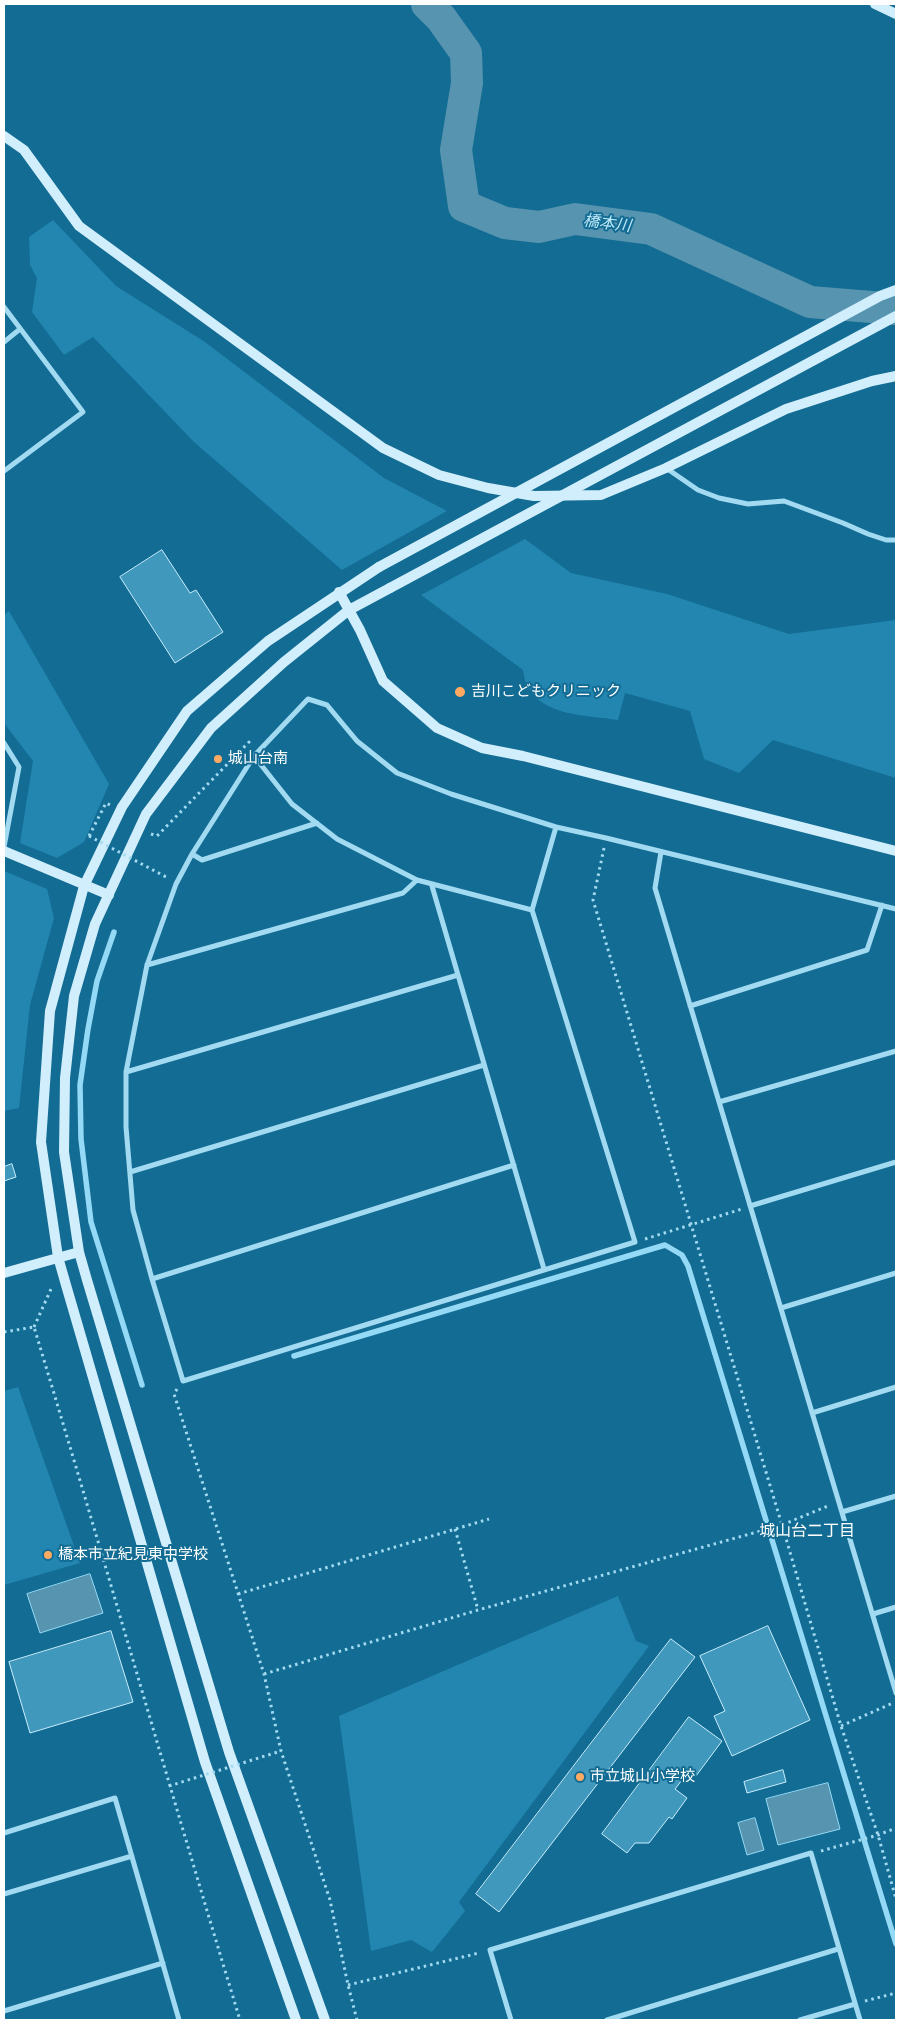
<!DOCTYPE html>
<meta charset="utf-8">
<style>
body{margin:0}
#map{position:relative;width:900px;height:2024px;overflow:hidden;background:#136c93;font-family:"Varela Round",sans-serif}
canvas{display:block}
.frame{position:absolute;inset:0;border:5px solid #fff;pointer-events:none}
</style>
<div id="map">
<canvas width="900" height="2024"></canvas>
<div class="frame"></div>
</div>
<script>
const ctx = document.querySelector('canvas').getContext('2d');
ctx.lineJoin = 'round';
function paint(path, color) {
  ctx.fillStyle = color;
  ctx.fill(path, 'evenodd');
}
function strokePath(path, color, width, dash) {
  ctx.strokeStyle = color;
  ctx.lineWidth = width;
  ctx.lineCap = dash ? 'butt' : 'round';
  ctx.setLineDash(dash || []);
  ctx.stroke(path);
}
function drawText(font, color, halo, rows, align = 'center') {
  ctx.font = font + ' "Varela Round","Noto Sans JP",sans-serif';
  ctx.lineWidth = 4;
  ctx.setLineDash([]);
  ctx.textBaseline = 'middle';
  ctx.strokeStyle = halo;
  ctx.fillStyle = color;
  for (const [text, x, y, turn = 0] of rows) {
    ctx.save();
    ctx.translate(x, y);
    ctx.rotate((+turn || 0) * Math.PI / 180);
    ctx.textAlign = isNaN(turn) ? turn : align;
    if (halo) ctx.strokeText(text, 0, 0);
    ctx.fillText(text, 0, 0);
    ctx.restore();
  }
}
paint(new Path2D(`
 M53,220l63,66 89,56 179,136 63,33 -105,59 -148,-128 -101,-105 -29,18 -32,-43 5,-34 -7,-13 -1,-28z
 M525,539l46,34 96,21 122,40 107,-14v158l-123,-38 -34,33 -35,-14 -14,-48 -65,-18 -7,27c-30,-5 -76,-3 -91,-35 -3,-5 -3,-11 -4,-15l-102,-75z
 M9,611l100,173 -25,58 -27,16 -37,-15 13,-82 -29,-38v-108z
 M4,871l43,18 7,29 -24,87 -11,103 -15,3z
 M18,1387l62,176 -76,22v-194z
 M618,1596l18,45 13,5 -190,256 6,9 -33,41 -21,-12 -40,11 -32,-235z`), '#2286b0');
const water = new Path2D(`
 M90,1574l13,39 -63,20 -13,-39z
 M828,1783l12,46 -62,16 -12,-46z
 M755,1818l9,32 -17,5 -9,-32z`);
paint(water, '#5794af');
strokePath(water, '#94d9f5', 1);
strokePath(new Path2D(`
 M114,932l-17,49 -9,48 -8,56 1,54 10,83 51,163
 M294,1356l371,-111 17,10 6,11 208,678`), '#94d9f5', 5.5);
strokePath(new Path2D(`
 M427,4l14,14 25,35 1,30 -11,67 8,56 41,17 34,4 36,-8 76,10 159,73 86,7`), '#5794af', 32);
const building = new Path2D(`
 M162,550l28,43 6,-3 27,42 -48,31 -55,-86z
 M12,1164l4,13 -12,4v-14z
 M768,1626l42,94 -78,36 -18,-40 11,-5 -25,-55z
 M111,1631l22,71 -103,31 -21,-71z
 M671,1639l24,18 -196,255 -23,-18z
 M689,1717l33,24 -26,35 -7,-5 -14,18 12,9 -15,21 -3,-2 -20,26h-14l-8,10 -25,-19z
 M783,1770l3,12 -39,11 -3,-11z`);
paint(building, '#4098bd');
strokePath(building, '#c9edfd', 1);
strokePath(new Path2D(`
 M151,834l6,2 92,-94 1,4
 M89,836l17,-33 4,2
 M604,848l-11,52 189,625 59,201 37,109 18,64
 M645,1239l97,-30
 M34,1327l17,-38
 M4,1332l30,-5c70,231 136,463 206,693
 M177,1389l-3,5 90,280 17,77 49,149 18,85 9,35
 M455,1529l23,81
 M238,1594l251,-75
 M264,1674l214,-64 304,-85 46,-19
 M841,1726l52,-23
 M821,1851l57,-16 18,-7
 M348,1985l131,-32
 M865,2001l31,-8`), '#a2daf2', 3, [2.5, 4]);
strokePath(new Path2D(`
 M4,307l79,105 -79,59
 M4,342l16,-13
 M666,468l32,22 21,8 29,6 36,-3 59,22 25,11 18,6h10
 M4,743l15,24 -15,80
 M254,756l38,48 45,35 80,41 115,30
 M556,827l-24,83 103,332 -452,139 -31,-102 -19,-69 -7,-83v-55l21,-107 29,-81 16,-30 62,-98 54,-57 19,6 30,36 40,32 54,21 105,33 50,11 290,71
 M661,852l-6,36 241,805
 M192,854l10,6 115,-37
 M432,886l112,383
 M147,965l256,-72 14,-13
 M690,1006l177,-56 15,-45
 M126,1072l332,-97
 M719,1102l177,-51
 M130,1172l354,-107
 M750,1206l146,-44
 M152,1279l362,-114
 M781,1308l115,-35
 M812,1413l84,-26
 M842,1512l54,-16
 M873,1614l23,-7
 M4,1833l111,-35 64,222
 M4,1894l128,-38
 M4,2011l159,-48
 M511,2020l-21,-70 321,-97 49,167
 M607,2020l231,-71
 M800,2020l55,-16`), '#a2daf2', 5);
strokePath(new Path2D(`
 M875,4l21,10
 M4,136l20,14 55,76 304,222 56,27 49,13 46,8 67,-1 65,-27 120,-59 86,-28 24,-5
 M339,592l21,38 23,51 54,47 45,20 41,8 373,95
 M4,851l105,44
 M4,1273l75,-21
 M296,2020l-91,-258 -139,-477 -8,-28 -17,-115 9,-131 34,-125 38,-79 65,-96 81,-70 111,-74
 M325,2020l-96,-268 -142,-472 -8,-28 -15,-100 1,-74 9,-82 21,-72 51,-110 65,-86 73,-66 65,-52 41,-22`), '#d1eefc', 10);
strokePath(new Path2D(`
 M89,836l79,42
 M169,1786l112,-35`), '#a2daf2', 3, [2.5, 4]);
strokePath(new Path2D(`
 M379,567l501,-271 16,-6
 M390,588l506,-272`), '#d1eefc', 10);
for (const [x, y, r, color] of [
 [460,692,6,"#ffaa63"],
 [218,759,5,"#ffaa63"],
 [48,1555,5,"#ffaa63"],
 [580,1777,5,"#ffaa63"]
]) {
  const dot = new Path2D();
  dot.arc(x, y, r, 0, 2 * Math.PI);
  ctx.fillStyle = color;
  ctx.fill(dot);
  strokePath(dot, '#136c93', 2);
}
drawText('15px', '#fff', '#136c93', [
 ["吉川こどもクリニック",471,692],
 ["城山台南",228,759],
 ["橋本市立紀見東中学校",58,1555],
 ["市立城山小学校",590,1777]
], 'left');
drawText('italic 16px', '#bee9fa', '#136c93', [
 ["橋本川",607,224,7]
]);
drawText('16px', '#fff', '#136c93', [
 ["城山台二丁目",807,1532]
]);
</script>
